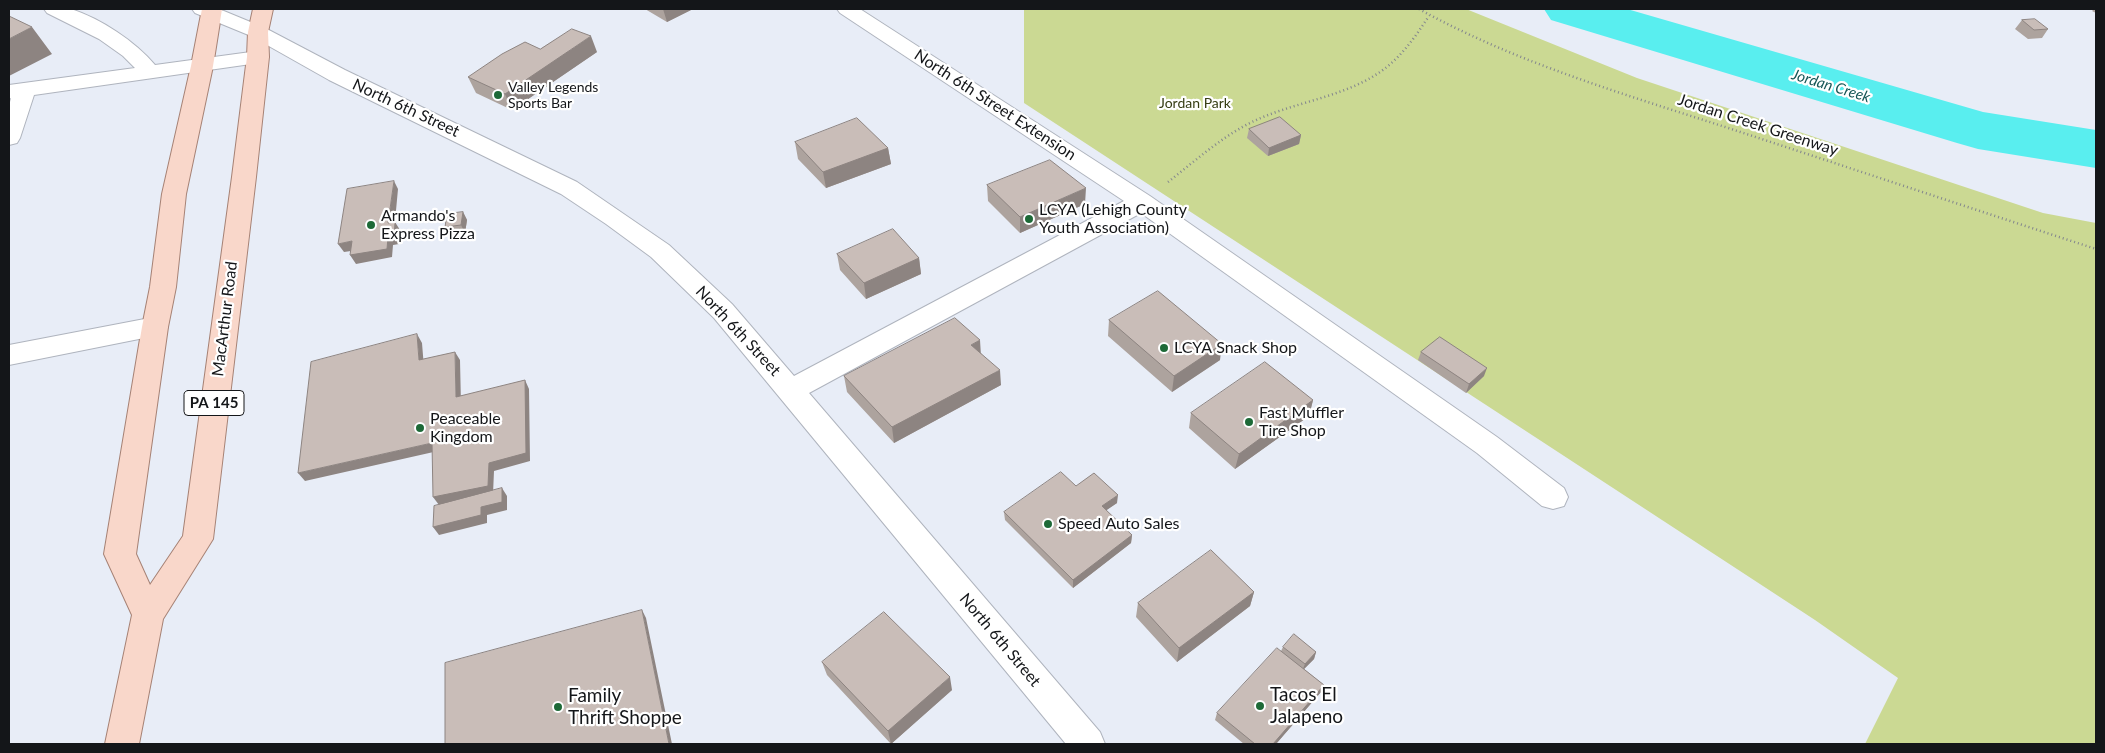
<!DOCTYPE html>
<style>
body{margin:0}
#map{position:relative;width:2105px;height:753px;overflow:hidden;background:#e8edf7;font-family:Lato,sans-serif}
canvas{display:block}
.frame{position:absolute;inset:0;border:10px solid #141619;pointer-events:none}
</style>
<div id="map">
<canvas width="2105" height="753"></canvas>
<div class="frame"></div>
</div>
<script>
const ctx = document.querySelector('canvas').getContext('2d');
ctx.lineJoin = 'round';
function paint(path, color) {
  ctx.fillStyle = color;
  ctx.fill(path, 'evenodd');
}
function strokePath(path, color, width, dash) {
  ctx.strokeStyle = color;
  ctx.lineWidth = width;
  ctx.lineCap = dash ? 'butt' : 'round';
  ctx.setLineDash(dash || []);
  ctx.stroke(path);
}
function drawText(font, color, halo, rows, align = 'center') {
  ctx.font = font + ' Lato,sans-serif';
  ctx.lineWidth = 4.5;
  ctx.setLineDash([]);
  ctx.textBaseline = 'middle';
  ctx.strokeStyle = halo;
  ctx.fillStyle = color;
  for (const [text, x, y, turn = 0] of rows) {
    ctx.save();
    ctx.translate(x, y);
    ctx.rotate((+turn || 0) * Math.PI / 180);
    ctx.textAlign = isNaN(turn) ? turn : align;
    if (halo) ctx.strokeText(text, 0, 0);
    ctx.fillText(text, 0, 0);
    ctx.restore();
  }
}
paint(new Path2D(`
 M1024,9h442l171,69 406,135 53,10v521h-231l33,-66 -83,-58 -791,-517z`), '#cbd993');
paint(new Path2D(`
 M1544,9h83l356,103 113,18v38l-118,-19 -21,-6 -406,-123z`), '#59eeef');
const minor = new Path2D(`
 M44,9c8,-1 19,-2 27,0 30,10 64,32 84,56l103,-14 7,2 4,4 -4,4 -7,2 -224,32 -14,43 -3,5 -8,2v-39l2,-8 -2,1v-14l126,-17 -12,-12 -24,-17 -52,-26z
 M192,9h27l46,19 80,42 232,112 92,63 63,59 62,72 330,-175 -284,-188 -3,-4h23l290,187 347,241 67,51 4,9 -4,9 -11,3 -11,-3 -65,-53 -336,-240 -332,180 291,339 5,12h-39l-352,-426 -63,-61 -45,-33 -45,-30 -232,-114 -78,-44 -56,-23z
 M155,317l9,3 4,7 -4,7 -155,31v-20z`);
const major = new Path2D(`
 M202,9h20l-9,57 -27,128 -10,93 -8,40 -32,227 14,31 33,-49 49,-359 15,-120 1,-25 5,-23h20l-5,23 1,25 -13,120 -43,362 -50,80 -24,125h-34l27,-129 -28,-61 38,-227 8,-40 12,-93 29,-128z`);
strokePath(minor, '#afb4be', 2);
strokePath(major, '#a68275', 2);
strokePath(new Path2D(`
 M1419,9c94,52 198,83 300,116 125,41 251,83 377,124
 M1168,182c26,-20 51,-43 80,-58 44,-23 101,-26 140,-58 17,-14 29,-32 41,-50`), '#83868d', 2.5, [1, 3]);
paint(minor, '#fff');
paint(major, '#f9d7ca');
paint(new Path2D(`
 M645,9h48l-26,13z
 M2094,9h2v4l-4,-2z
 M2022,20l26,9 -6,9 -14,1 -13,-10z
 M540,49l57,3 -85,58 -36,-17 -8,-16z
 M1249,129l52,6 -2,9 -31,12 -21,-18z
 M795,142l93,6 3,16 -65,24 -28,-29z
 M987,185l98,19 -65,29 -32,-32z
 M463,212l4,8 -2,13 -15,2 -5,-8z
 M837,254l82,4 2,16 -55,25 -26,-29z
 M1109,320l111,40 -48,32 -64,-56z
 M1421,352l63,24 -18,17 -48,-33z
 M981,353l20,32 -107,58 -47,-51 -3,-16z
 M1313,400l-4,16 -74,53 -46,-41 2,-15z
 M1076,486l41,17 -11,7 26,25 -1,8 -58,45 -68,-68 -1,-8z
 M1254,592l-4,14 -73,56 -41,-45 2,-14z
 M1283,647l33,5 -2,7 -10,10 20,16 -3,7 -45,52h-32l-29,-24 2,-7 64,-62z
 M822,662l130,28 -61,54 -64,-69z`), '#ada39e');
paint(new Path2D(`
 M663,9h30l-26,13z
 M32,27l20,27 -43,22v-37z
 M591,36l6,16 -85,58 -7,-16z
 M1301,135l-2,9 -31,12 1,-8z
 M888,148l3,16 -65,24 -3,-16z
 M394,181l4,8 -4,43 -6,-9z
 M1086,188l-1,16 -65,29v-16z
 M463,212l4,8 -2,13 -4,-8z
 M395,222l5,8 -1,14 -6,1 -1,12 -36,7 -6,-9z
 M352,241l6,9 -14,2 -6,-8z
 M919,258l2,16 -55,25 -2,-16z
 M417,334l5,9 2,25 -5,-8z
 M980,340l1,16 -10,-11z
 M1222,344l-2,16 -48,32 2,-16z
 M455,352l5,8 1,45 -5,-8z
 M1487,368l-3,8 -18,17 3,-9z
 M1000,370l1,15 -107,58 -2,-16z
 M525,380l4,9 1,72 -36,10 -1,23 -54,11 -6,-8 56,-34z
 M1313,400l-4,16 -74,53 4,-15z
 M432,443l6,8 -133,30 -7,-8z
 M502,488l5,8v14l-20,5v8l-48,12 -6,-8 48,-20z
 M1118,495l-1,8 -16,11 1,-8z
 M1132,535l-1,8 -58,45v-8z
 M1254,592l-4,14 -73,56 2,-14z
 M642,610l4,8 26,126h-3z
 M1316,652l-2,7 -12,12 3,-7z
 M950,677l2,13 -61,54 -3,-13z
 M1324,685l-3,7 -45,52h-3z`), '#8d8481');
const building = new Path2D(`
 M9,16l23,11 -23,12z
 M2035,19l13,10 -14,1 -12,-10z
 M572,29l19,7 -86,58 -37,-17 34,-23 23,-12 15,7z
 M1280,117l21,18 -32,13 -20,-19z
 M857,118l31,30 -65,24 -28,-30z
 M1050,160l36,28 -66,29 -33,-32z
 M394,181l-6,42 7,-1 -1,14 -6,1 -1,12 -37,6 2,-14 -14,3 9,-55z
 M463,212l-2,13 -16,2 2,-13z
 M893,229l26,29 -55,25 -27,-29z
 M1158,291l64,53 -48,32 -65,-56z
 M955,318l25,22 -9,5 29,25 -108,57 -48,-51z
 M417,334l2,26 36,-8 1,45 69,-17 1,73 -37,10 -1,23 -55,11 -1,-54 -134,30 13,-111z
 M1440,337l47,31 -18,16 -48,-32z
 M1265,362l48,38 -74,54 -48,-41z
 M1061,472l15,14 18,-13 24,22 -16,11 30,29 -59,45 -69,-68z
 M502,488v14l-21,5v8l-48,12 1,-21z
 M1211,550l43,42 -75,56 -41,-45z
 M642,610l27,134h-224v-81z
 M884,612l66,65 -62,54 -66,-69z
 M1294,634l22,18 -11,12 -22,-17z
 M1277,648l47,37 -51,59h-18l-38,-31z`);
paint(building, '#c9bdb8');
strokePath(building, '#8d8481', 1);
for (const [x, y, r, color] of [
 [498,95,5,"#1d6937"],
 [1029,219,5,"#1d6937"],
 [371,225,5,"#1d6937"],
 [1164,348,5,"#1d6937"],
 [1249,422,5,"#1d6937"],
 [420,428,5,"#1d6937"],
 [1048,524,5,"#1d6937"],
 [1260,706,5,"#1d6937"],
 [558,707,5,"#1d6937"]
]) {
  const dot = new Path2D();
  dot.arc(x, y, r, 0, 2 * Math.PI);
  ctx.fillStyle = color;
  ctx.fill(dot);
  strokePath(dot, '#fff', 2);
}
drawText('14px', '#141619', '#fff', [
 ["Valley Legends",508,87],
 ["Sports Bar",508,103]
], 'left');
drawText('14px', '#363d14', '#fff', [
 ["Jordan Park",1195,103]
]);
drawText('italic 15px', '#165656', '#fff', [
 ["Jordan Creek",1831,86,17]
]);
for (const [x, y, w] of [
 [214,403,60]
]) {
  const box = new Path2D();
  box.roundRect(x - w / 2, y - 12.5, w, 25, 4);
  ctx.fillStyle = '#fff';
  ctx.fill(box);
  strokePath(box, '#141619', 1);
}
drawText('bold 15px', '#141619', null, [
 ["PA 145",214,403]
]);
drawText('16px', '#141619', '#fff', [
 ["North 6th Street Extension",995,105,33],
 ["North 6th Street",406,108,25],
 ["Jordan Creek Greenway",1758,125,18],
 ["MacArthur Road",225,319,-83],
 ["North 6th Street",738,331,47],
 ["North 6th Street",1000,640,50]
]);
drawText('16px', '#141619', '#fff', [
 ["LCYA (Lehigh County",1039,210],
 ["Youth Association)",1039,228],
 ["Armando's",381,216],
 ["Express Pizza",381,234],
 ["LCYA Snack Shop",1174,348],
 ["Fast Muffler",1259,413],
 ["Tire Shop",1259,431],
 ["Peaceable",430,419],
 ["Kingdom",430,437],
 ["Speed Auto Sales",1058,524]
], 'left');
drawText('19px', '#141619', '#fff', [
 ["Tacos El",1270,695],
 ["Jalapeno",1270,717],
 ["Family",568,696],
 ["Thrift Shoppe",568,718]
], 'left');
</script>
